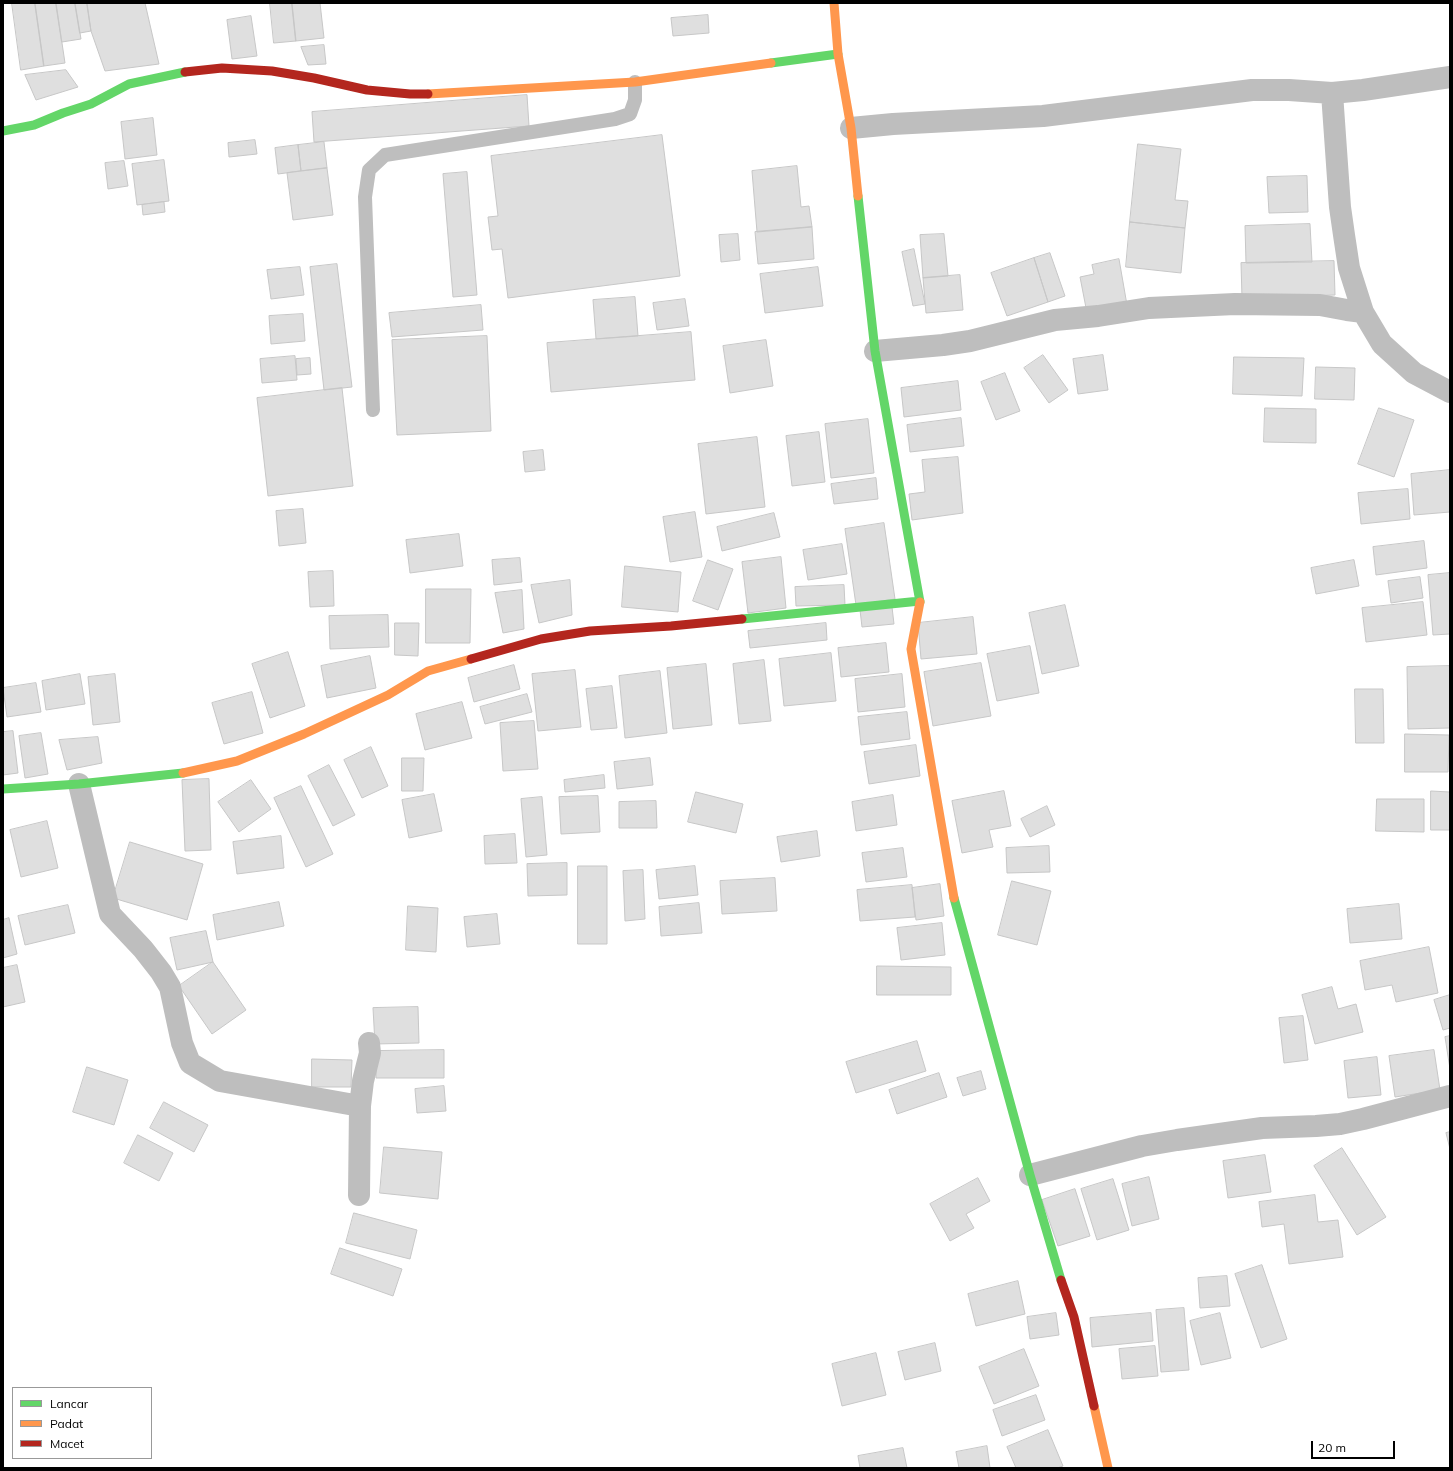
<!DOCTYPE html>
<style>
body{margin:0}
#map{position:relative;width:1453px;height:1471px;overflow:hidden;background:#fff;font-family:Mulish,sans-serif}
canvas{display:block}
.frame{position:absolute;inset:0;border:4px solid #000;pointer-events:none}
.legend{position:absolute;left:12px;top:1387px;width:140px;height:72px;box-sizing:border-box;background:#fff;border:1px solid #999;margin:0;padding:5px 7px;list-style:none;font-size:12px;color:#000}
.legend li{display:flex;align-items:center;gap:8px;height:20px}
.legend b{width:20px;border:1px solid #999}
.scale{position:absolute;left:1311px;top:1441px;width:84px;height:18px;box-sizing:border-box;border:2px solid #000;border-top:0;padding-left:5px;font-size:12px;line-height:14px;white-space:nowrap;color:#000;-webkit-text-stroke:3px #fff;paint-order:stroke}
</style>
<div id="map">
<canvas width="1453" height="1471"></canvas>
<div class="frame"></div>
<ul class="legend">
<li><b style="height:5px;background:#63d668"></b>Lancar</li>
<li><b style="height:5px;background:#ff974d"></b>Padat</li>
<li><b style="height:5px;background:#b3261e"></b>Macet</li>
</ul>
<div class="scale">20 m</div>
</div>
<script>
const ctx = document.querySelector('canvas').getContext('2d');
ctx.lineJoin = 'round';
function paint(path, color) {
  ctx.fillStyle = color;
  ctx.fill(path, 'evenodd');
}
function strokePath(path, color, width, dash) {
  ctx.strokeStyle = color;
  ctx.lineWidth = width;
  ctx.lineCap = dash ? 'butt' : 'round';
  ctx.setLineDash(dash || []);
  ctx.stroke(path);
}
const building = new Path2D(`
 M12,3h23l9,63 -23,4z
 M35,3h21l9,60 -21,3z
 M56,3h19l6,36 -19,3z
 M75,3h12l4,28 -11,2z
 M87,3h58l14,61 -54,7 -14,-40z
 M270,3h22l4,38 -22,2z
 M292,3h28l4,35 -28,3z
 M708,15l1,18 -36,3 -2,-18z
 M251,16l6,40 -25,3 -5,-39z
 M324,45l2,19 -18,1 -7,-18z
 M66,70l12,17 -42,13 -11,-25z
 M527,95l2,31 -215,16 -2,-30z
 M153,118l4,37 -32,4 -4,-37z
 M662,135l18,141 -172,22 -6,-49 -10,1 -4,-33 10,-1 -7,-60z
 M255,140l2,14 -28,3 -1,-14z
 M324,142l3,26 -26,3 -3,-26z
 M1138,144l43,5 -6,51 13,1 -3,27 -55,-6z
 M298,145l3,26 -23,3 -3,-26z
 M164,160l5,41 -32,4 -5,-41z
 M124,161l4,25 -20,3 -3,-26z
 M797,166l4,41 8,-1 3,21 -55,5 -5,-61z
 M327,168l6,47 -40,5 -6,-47z
 M467,172l10,123 -24,2 -10,-123z
 M1307,176l1,36 -39,1 -2,-36z
 M164,202l1,10 -22,3 -1,-10z
 M1130,222l55,6 -4,45 -55,-6z
 M1310,224l2,38 -66,1 -1,-37z
 M812,227l2,32 -56,5 -3,-32z
 M738,234l2,26 -19,2 -2,-27z
 M944,234l4,42 -25,2 -3,-43z
 M914,249l11,55 -12,2 -11,-54z
 M1050,253l15,43 -17,6 -14,-44z
 M1034,258l14,44 -41,14 -16,-43z
 M1119,259l8,46 -40,8 -7,-36 14,-3 -2,-9z
 M1334,261l1,34 -93,3 -1,-35z
 M337,264l15,123 -28,3 -14,-123z
 M300,267l4,28 -33,4 -4,-29z
 M818,267l5,39 -58,7 -5,-39z
 M960,275l3,35 -37,3 -3,-35z
 M635,297l3,39 -42,3 -3,-39z
 M685,299l4,27 -32,4 -4,-27z
 M481,305l2,25 -91,7 -3,-24z
 M303,314l2,27 -34,3 -2,-28z
 M691,332l4,48 -144,12 -4,-49z
 M487,336l4,95 -94,4 -5,-95z
 M766,340l7,46 -43,7 -7,-47z
 M1043,355l25,35 -19,13 -25,-35z
 M1103,355l5,35 -30,4 -5,-35z
 M295,356l2,24 -35,3 -2,-24z
 M1234,357l70,1 -2,38 -69,-2z
 M310,358l1,16 -14,1 -1,-16z
 M1316,367l39,1 -1,32 -39,-1z
 M1005,373l15,38 -24,9 -15,-38z
 M958,381l3,29 -57,7 -3,-29z
 M342,388l11,98 -85,10 -11,-98z
 M1265,408l51,1v34l-52,-1z
 M1379,408l35,12 -20,57 -36,-13z
 M961,418l3,28 -54,6 -3,-27z
 M868,419l6,54 -43,5 -6,-54z
 M819,432l6,50 -33,4 -6,-50z
 M757,437l8,70 -59,7 -8,-70z
 M543,450l2,20 -20,2 -2,-20z
 M958,457l5,56 -51,7 -3,-26 16,-2 -3,-32z
 M1450,470v42l-36,3 -3,-41z
 M876,478l2,21 -44,5 -3,-20z
 M1408,489l2,30 -49,5 -3,-31z
 M303,509l3,34 -27,3 -3,-35z
 M695,512l7,45 -32,5 -7,-45z
 M774,513l6,24 -58,14 -5,-24z
 M884,523l11,76 -39,6 -11,-76z
 M459,534l4,32 -53,7 -4,-33z
 M1424,541l3,27 -51,7 -3,-28z
 M842,544l5,30 -39,6 -5,-30z
 M781,557l5,51 -38,5 -6,-51z
 M520,558l2,24 -28,3 -2,-25z
 M708,560l25,9 -15,41 -25,-9z
 M1354,560l5,26 -43,8 -5,-26z
 M625,566l56,6 -3,40 -56,-5z
 M333,571l1,35 -24,1 -2,-35z
 M1450,573v61l-17,1 -5,-60z
 M1420,577l3,21 -32,5 -3,-22z
 M570,580l2,35 -33,8 -8,-38z
 M844,585l1,20 -49,1 -1,-19z
 M426,589h45l-1,54h-44z
 M522,590l2,39 -21,4 -8,-40z
 M1423,602l4,33 -61,7 -4,-34z
 M1065,605l14,61 -37,8 -13,-61z
 M892,607l2,17 -32,3 -2,-17z
 M388,615l1,32 -59,2 -1,-33z
 M973,617l4,37 -56,5 -3,-36z
 M395,623h24l-1,33 -23,-1z
 M826,623l1,17 -77,8 -2,-17z
 M886,643l3,29 -48,5 -3,-29z
 M1030,646l9,47 -42,8 -10,-47z
 M288,652l17,54 -35,12 -18,-54z
 M831,653l5,48 -52,5 -5,-47z
 M370,656l6,32 -49,10 -6,-32z
 M764,660l7,61 -32,3 -6,-60z
 M981,663l10,53 -58,10 -9,-54z
 M706,664l6,61 -39,4 -6,-61z
 M514,665l6,24 -46,13 -6,-24z
 M1450,666v62l-42,1 -1,-62z
 M575,670l6,57 -43,4 -6,-57z
 M660,671l7,62 -42,5 -6,-62z
 M80,674l5,30 -39,6 -4,-29z
 M115,674l5,48 -27,3 -5,-48z
 M902,674l3,33 -47,5 -3,-33z
 M36,683l5,29 -34,5 -4,-29z
 M612,686l5,42 -26,2 -5,-41z
 M1355,689h28l1,54h-28z
 M252,692l11,41 -39,11 -12,-41z
 M527,694l5,18 -47,12 -5,-17z
 M462,702l10,36 -47,12 -9,-36z
 M907,712l3,27 -49,6 -3,-28z
 M534,721l4,48 -35,2 -3,-48z
 M13,731l5,42 -15,2v-43z
 M41,733l7,41 -23,4 -6,-42z
 M1405,734l44,1 -1,37h-43z
 M98,737l4,26 -35,7 -8,-30z
 M916,745l4,31 -51,8 -5,-32z
 M371,747l17,39 -26,12 -18,-38z
 M402,758h22l-1,33h-21z
 M650,758l3,27 -36,4 -3,-27z
 M329,765l26,50 -22,11 -25,-50z
 M604,775l1,13 -40,4 -1,-12z
 M209,779l2,71 -26,1 -3,-71z
 M251,780l20,29 -32,23 -21,-30z
 M301,786l32,68 -27,13 -32,-69z
 M1004,791l7,35 -22,4 4,17 -31,6 -10,-52z
 M1431,791l19,1v38h-19z
 M696,792l47,12 -7,29 -48,-11z
 M434,794l8,37 -33,7 -7,-38z
 M893,795l4,30 -41,6 -4,-29z
 M598,796l2,36 -39,2 -2,-37z
 M542,797l5,58 -21,2 -5,-58z
 M1377,799h47v33l-48,-1z
 M656,801l1,27h-38v-26z
 M1047,806l8,19 -25,12 -9,-18z
 M47,821l11,47 -37,9 -11,-47z
 M817,831l3,25 -39,6 -4,-25z
 M515,834l2,29 -32,1 -1,-28z
 M281,836l3,32 -47,6 -4,-32z
 M130,842l73,22 -16,56 -74,-22z
 M1049,846l1,26 -43,1 -1,-25z
 M903,848l4,29 -41,5 -4,-29z
 M567,863v32l-39,1 -1,-32z
 M578,866h29v78h-29z
 M695,866l3,29 -39,4 -3,-29z
 M643,870l2,49 -20,2 -2,-50z
 M775,878l2,33 -55,3 -2,-33z
 M1012,881l39,10 -14,54 -39,-10z
 M940,884l4,32 -28,4 -4,-32z
 M912,885l3,32 -55,4 -3,-31z
 M279,902l5,24 -67,14 -4,-25z
 M699,903l3,30 -41,3 -2,-29z
 M1399,904l3,35 -52,4 -3,-34z
 M68,905l7,28 -50,12 -7,-29z
 M408,906l30,2 -2,44 -30,-2z
 M497,914l3,30 -33,3 -3,-30z
 M9,918l8,36 -14,4v-38z
 M942,923l3,32 -44,5 -4,-32z
 M206,931l7,31 -36,8 -7,-32z
 M1429,947l9,46 -42,9 -4,-17 -27,5 -5,-29z
 M213,962l33,48 -34,24 -33,-48z
 M17,965l8,37 -22,5v-39z
 M877,966l74,1v28h-74z
 M1332,987l6,22 18,-5 7,28 -48,12 -13,-49z
 M1450,995v33l-7,2 -9,-30z
 M418,1007l1,36 -44,1 -2,-36z
 M1303,1016l5,44 -24,3 -5,-45z
 M1450,1036v33l-5,-32z
 M917,1041l9,30 -70,22 -10,-31z
 M444,1050v28h-68v-27z
 M1434,1050l6,40 -45,7 -6,-41z
 M1377,1057l4,38 -33,3 -4,-37z
 M312,1059l40,1 -1,27h-39z
 M87,1067l41,13 -14,45 -41,-13z
 M981,1071l5,18 -23,7 -6,-18z
 M939,1073l8,24 -50,17 -8,-24z
 M444,1086l2,25 -29,2 -2,-24z
 M164,1102l44,23 -14,27 -44,-24z
 M1450,1132v17l-4,-16z
 M138,1135l35,18 -14,28 -35,-18z
 M384,1147l58,5 -4,47 -58,-6z
 M1342,1148l44,69 -29,18 -43,-69z
 M1265,1155l6,37 -43,6 -5,-37z
 M1149,1177l10,42 -27,7 -10,-42z
 M978,1178l12,23 -24,13 8,14 -24,13 -20,-37z
 M1113,1179l16,51 -32,10 -16,-51z
 M1075,1189l15,47 -32,10 -16,-46z
 M1315,1195l3,27 20,-2 5,37 -54,7 -5,-40 -22,3 -3,-25z
 M354,1213l63,17 -7,29 -64,-16z
 M340,1248l62,21 -9,27 -62,-22z
 M1262,1265l25,74 -26,9 -26,-74z
 M1227,1276l3,30 -30,2 -2,-30z
 M1018,1281l7,33 -49,12 -8,-32z
 M1184,1308l5,62 -28,2 -5,-62z
 M1056,1313l3,22 -29,4 -3,-22z
 M1151,1313l2,28 -61,6 -2,-29z
 M1220,1313l11,45 -30,7 -11,-44z
 M935,1343l6,28 -36,9 -7,-28z
 M1155,1346l3,30 -36,3 -3,-30z
 M1024,1349l15,37 -45,18 -15,-37z
 M876,1353l10,42 -44,11 -10,-42z
 M1036,1395l9,25 -43,16 -9,-26z
 M1048,1430l15,36 -6,2h-41l-9,-21z
 M987,1446l3,22h-31l-3,-16z
 M903,1448l4,20h-47l-2,-12z`);
paint(building, '#dfdfdf');
strokePath(building, '#c7c7c7', 1);
strokePath(new Path2D(`
 M373,410l-8,-213 4,-27 16,-15 230,-36 15,-5 5,-14v-18`), '#bebebe', 14);
strokePath(new Path2D(`
 M1332,93l8,114 4,28 5,33 14,44
 M851,128l42,-4 150,-8 209,-26h37l43,3 31,-3 87,-13
 M875,351l68,-6 27,-4 85,-21 43,-4 51,-8 86,-4 85,1 27,5 16,2 19,32 32,29 36,19
 M79,784l31,130 33,35 18,23 9,15 12,56 8,20 30,18 140,25 3,-25 7,-28 -1,-10
 M1030,1175l112,-29 35,-6 85,-12 54,-2 24,-2 23,-5 87,-23
 M359,1195l1,-89`), '#bebebe', 22);
strokePath(new Path2D(`
 M771,63l67,-9
 M3,131l31,-6 29,-12 28,-9 38,-20 56,-12
 M858,196l17,155 45,251
 M742,619l178,-18
 M3,789l76,-5 104,-11
 M954,898l76,277 31,105`), '#63d668', 9);
strokePath(new Path2D(`
 M834,3l4,51 13,74 7,68
 M428,94l207,-12 136,-19
 M920,602l-9,47 43,249
 M183,773l54,-12 67,-27 84,-39 40,-24 43,-12
 M1094,1406l14,62`), '#ff974d', 9);
strokePath(new Path2D(`
 M185,72l37,-4 50,3 42,7 53,12 43,4h18
 M471,659l70,-20 49,-8 81,-5 71,-7
 M1061,1280l13,37 20,89`), '#b3261e', 9);
</script>
